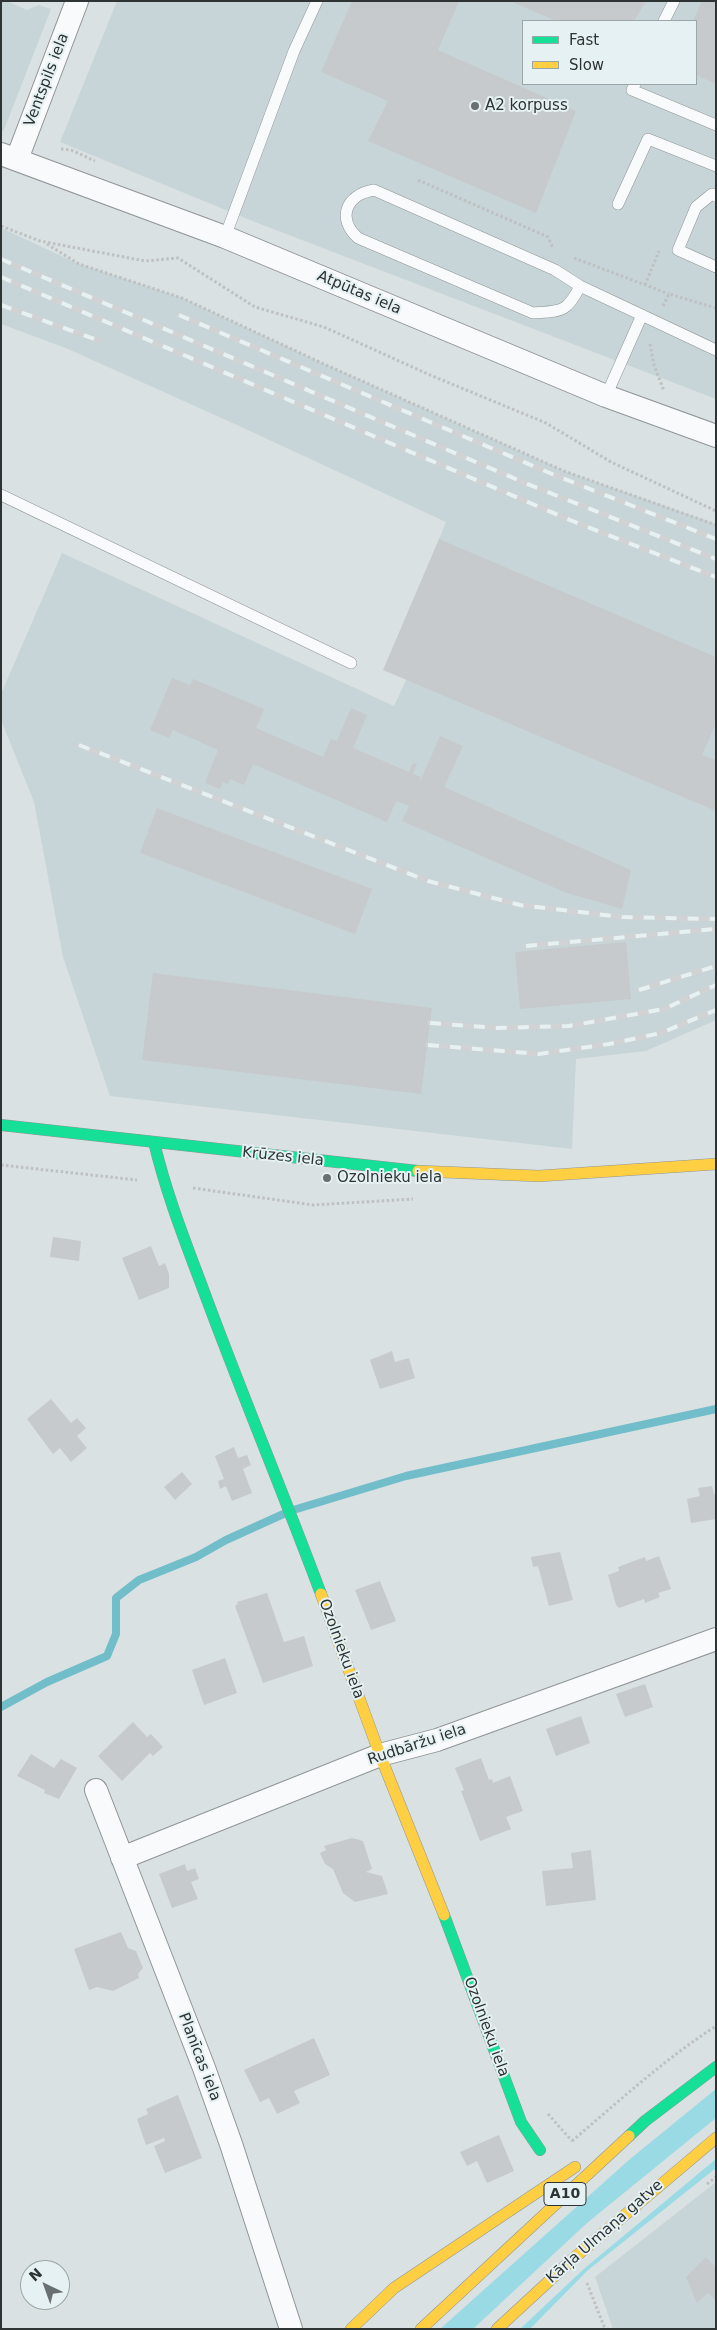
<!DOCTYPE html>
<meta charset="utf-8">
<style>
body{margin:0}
#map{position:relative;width:717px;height:2330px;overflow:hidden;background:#dae1e2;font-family:"DejaVu Sans",sans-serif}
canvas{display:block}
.frame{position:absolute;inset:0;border:2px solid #2e3334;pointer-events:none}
.legend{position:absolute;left:522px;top:20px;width:175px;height:65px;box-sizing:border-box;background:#e5f1f3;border:1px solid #9ca5a7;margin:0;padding:6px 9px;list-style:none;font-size:15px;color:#2e3334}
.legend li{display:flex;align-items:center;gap:10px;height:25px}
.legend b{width:25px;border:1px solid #9ca5a7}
.north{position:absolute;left:20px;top:2260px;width:50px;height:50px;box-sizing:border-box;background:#e5f1f3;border:1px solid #9ca5a7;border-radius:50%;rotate:318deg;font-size:14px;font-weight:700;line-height:20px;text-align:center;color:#2e3334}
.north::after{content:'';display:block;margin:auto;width:18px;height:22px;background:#6a7071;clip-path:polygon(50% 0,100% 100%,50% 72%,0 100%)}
</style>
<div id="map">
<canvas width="717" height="2330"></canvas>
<div class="frame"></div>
<ul class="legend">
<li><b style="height:6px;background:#16e098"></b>Fast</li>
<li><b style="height:6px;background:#ffcf43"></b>Slow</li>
</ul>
<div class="north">N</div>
</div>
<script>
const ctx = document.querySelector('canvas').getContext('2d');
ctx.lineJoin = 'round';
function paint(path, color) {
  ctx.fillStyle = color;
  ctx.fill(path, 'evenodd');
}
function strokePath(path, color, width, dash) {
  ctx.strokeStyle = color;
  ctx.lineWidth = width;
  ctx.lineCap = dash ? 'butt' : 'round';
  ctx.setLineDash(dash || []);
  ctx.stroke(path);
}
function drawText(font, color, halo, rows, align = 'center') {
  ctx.font = font + ' "DejaVu Sans",sans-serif';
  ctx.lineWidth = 4;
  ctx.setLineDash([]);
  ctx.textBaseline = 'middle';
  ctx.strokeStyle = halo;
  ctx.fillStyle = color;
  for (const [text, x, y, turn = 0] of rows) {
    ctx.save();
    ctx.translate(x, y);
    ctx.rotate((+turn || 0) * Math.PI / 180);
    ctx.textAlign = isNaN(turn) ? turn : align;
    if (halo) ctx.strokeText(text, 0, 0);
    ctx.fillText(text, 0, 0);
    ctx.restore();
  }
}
paint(new Path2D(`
 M1,1h6l20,9 12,-5 12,4 -47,121 -3,2z
 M117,1h599v398l-461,-177 -195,-80zM523,21h173v63h-173z
 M1,228l78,36 103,34 142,66 240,107 152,53v496l-70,31 -70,8 -4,90 -462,-53 -47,-139 -29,-155 -33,-82v-26l61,-141 332,153 13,-28 32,-139 7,-17 -209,-97 -169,-76 -67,-25z
 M716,2182v147h-103l-18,-52z`), '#c7d5d8');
paint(new Path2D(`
 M716,2089v29l-129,105 -114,106h-33l190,-170z
 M716,2159v9l-128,102 -58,59h-10l66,-62z`), '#9adae5');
strokePath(new Path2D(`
 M1,1707l46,-25 60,-26 9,-22v-36l23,-18 57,-23 30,-17 64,-29 116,-35 310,-67`), '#72bdca', 8);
paint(new Path2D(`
 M352,1h107l-21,49 138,61 -40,102 -168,-72 20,-40 -67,-29z
 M510,1h136l-12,20h-78z
 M702,1h14v83l-20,-9v-54h-3z
 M439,539l277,118v66l-14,32 14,5v51l-333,-141z
 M172,678l18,7 3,-6 71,30 -8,19 67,29 8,-18 6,2 14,-33 16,7 -14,33 56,24 4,-9 4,1 -4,10 8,3 -3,9 22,-50 23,10 -19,41 187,83 -9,39 -58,-17 -162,-71 7,-15 -13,-5 -9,21 -134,-58 -9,21 -14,-6 -2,5 -5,-2 -3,7 -15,-6 13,-33 -45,-20 -4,8 -19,-8z
 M157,808l215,81 -17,45 -215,-81z
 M626,942l5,57 -111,10 -5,-57z
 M153,973l279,35 -11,86 -279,-34z
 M53,1237l28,4 -2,20 -29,-4z
 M151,1246l8,20 6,-3 4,11v14l-30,12 -17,-42z
 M392,1351l3,11 14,-4 6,20 -35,11 -10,-29z
 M51,1399l20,24 6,-5 9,10 -9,8 10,12 -16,14 -11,-14 -7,6 -26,-35z
 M234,1447l4,11 9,-3 4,10 -8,4 9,24 -20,8 -6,-15 -6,3 -2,-8 6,-2 -9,-23z
 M182,1472l10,12 -17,16 -11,-13z
 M712,1486l2,8h2v25l-25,4 -4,-24 13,-3 -2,-8z
 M560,1552l13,48 -24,6 -11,-40 -5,1 -2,-10z
 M659,1556l12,33 -13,4 2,4 -15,6 -1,-4 -25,9 -3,-3 -8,-30 11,-4 -1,-4 27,-10 1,4z
 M380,1581l16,40 -25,9 -16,-40z
 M267,1593l17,49 20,-6 9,30 -50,17 -28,-77 3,-2 -1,-2z
 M225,1658l12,35 -33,12 -12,-35z
 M645,1684l8,23 -28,10 -9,-23z
 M581,1716l9,27 -34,13 -10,-27z
 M133,1722l14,15 4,-3 12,13 -10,9 -3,-3 -28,28 -24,-25z
 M31,1754l23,14 7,-9 16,9 -18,31 -15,-6 1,-3 -28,-14z
 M481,1758l8,22 3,-1 1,4 17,-7 13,35 -17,6 5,12 -31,12 -19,-50 3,-1 -9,-22z
 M352,1838l11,3 9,28 -6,3 16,4 6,18 -33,8 -12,-9 -10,-24 -8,-5 -5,-11 6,-3 -2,-4z
 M591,1850l5,50 -50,6 -4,-35 31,-3 -2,-15z
 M185,1864l2,7 8,-3 4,11 -8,3 7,17 -26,9 -13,-34z
 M121,1932l7,16 8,3 7,17 -5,6 1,4 -26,13 -16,-4 -8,3 -15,-41z
 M314,2038l16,37 -36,16 6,12 -23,11 -8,-16 -9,4 -16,-32z
 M178,2095l24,63 -37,15 -11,-27 11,-5 -1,-3 -18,7 -9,-26 11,-5 -2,-5z
 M499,2135l15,36 -27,12 -10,-22 -10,5 -7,-14z
 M706,2257l10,11v33l-8,-8 -11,10 -11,-26z`), '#c6cacc');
const lane = new Path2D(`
 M664,21l10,-20
 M635,84l-3,6 84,35
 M716,196l-4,-2 -16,13 -18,43 38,17
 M618,204l30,-65 68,27
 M225,237l69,-186 23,-50
 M580,286c-13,27 -19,25 -47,27l-175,-75c-21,-19 -13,-43 16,-48l181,80 25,16 136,64
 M606,396l36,-81
 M1,495l350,168`);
const street = new Path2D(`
 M1,154l224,83 381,159 110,40
 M17,159l60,-158
 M96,1790l108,278 27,76 60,185
 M122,1858l258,-103 57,-15 279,-101`);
const fast = new Path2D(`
 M1,1125l417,46
 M154,1142c12,51 31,99 49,147 38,103 80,203 118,305
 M444,1915l77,207 19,28
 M629,2136l16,-15 71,-54`);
const slow = new Path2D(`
 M418,1171l121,5 177,-12
 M321,1594l59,161 64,160
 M351,2329l43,-41 181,-121
 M421,2329l208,-193
 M497,2329l77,-71 142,-120`);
strokePath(lane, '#909596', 12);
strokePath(street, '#909596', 24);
strokePath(fast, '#909596', 12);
strokePath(slow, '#909596', 12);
strokePath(new Path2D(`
 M61,149l10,1 24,11
 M418,180l130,57 5,11
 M1,226l39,15 105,20 33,-3 77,49 69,20 106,48 116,48 65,39 105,49
 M47,244l32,20 103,34 142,66 240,107 152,54
 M574,258l95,36
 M645,285l14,-34
 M663,306l6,-12 47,14
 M650,344l4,21 10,26
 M1,1165l136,15
 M193,1188l120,17 100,-6
 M548,2114l24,27
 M572,2141c47,-40 93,-82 144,-115
 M707,2184l9,-7
 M587,2283l18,46`), '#bec0c1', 3, [2.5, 2.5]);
strokePath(lane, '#f9fafb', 11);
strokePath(street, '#f9fafb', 22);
strokePath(fast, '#16e098', 11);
strokePath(slow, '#ffcf43', 11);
const rail = new Path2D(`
 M1,259l524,224 191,76
 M1,277l569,243 146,57
 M1,305l99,36
 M179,315l373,159 164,65
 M79,745l349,136 92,24 102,12 94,2
 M526,946l190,-17
 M639,990l77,-24
 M430,1023l67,5 72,-2 95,-17 52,-24
 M428,1045l111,9 70,-10 52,-11 55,-23`);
strokePath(rail, '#d0d2d3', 5.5);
strokePath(rail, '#e5f1f3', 4, [11]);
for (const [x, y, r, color] of [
 [475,106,5,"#6a7071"],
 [327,1178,5,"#6a7071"]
]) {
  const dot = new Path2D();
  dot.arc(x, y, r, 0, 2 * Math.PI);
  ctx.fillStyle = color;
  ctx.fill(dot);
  strokePath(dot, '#e5f1f3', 2);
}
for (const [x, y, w] of [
 [565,2194,42]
]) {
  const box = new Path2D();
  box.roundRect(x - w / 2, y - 11.5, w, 23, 4);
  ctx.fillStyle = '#e5f1f3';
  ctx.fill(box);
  strokePath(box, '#2e3334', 1);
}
drawText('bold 14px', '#2e3334', null, [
 ["A10",565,2194]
]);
drawText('15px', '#2e3334', '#e5f1f3', [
 ["Ventspils iela",47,80,-69],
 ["Atpūtas iela",359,293,23],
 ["Krūzes iela",283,1157,6],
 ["Ozolnieku iela",341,1649,70],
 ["Rudbāržu iela",417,1745,-18],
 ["Ozolnieku iela",486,2027,70],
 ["Planīcas iela",199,2057,69],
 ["Kārļa Ulmaņa gatve",605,2232,-41]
]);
drawText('15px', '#2e3334', '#e5f1f3', [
 ["A2 korpuss",485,106],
 ["Ozolnieku iela",337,1178]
], 'left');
</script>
